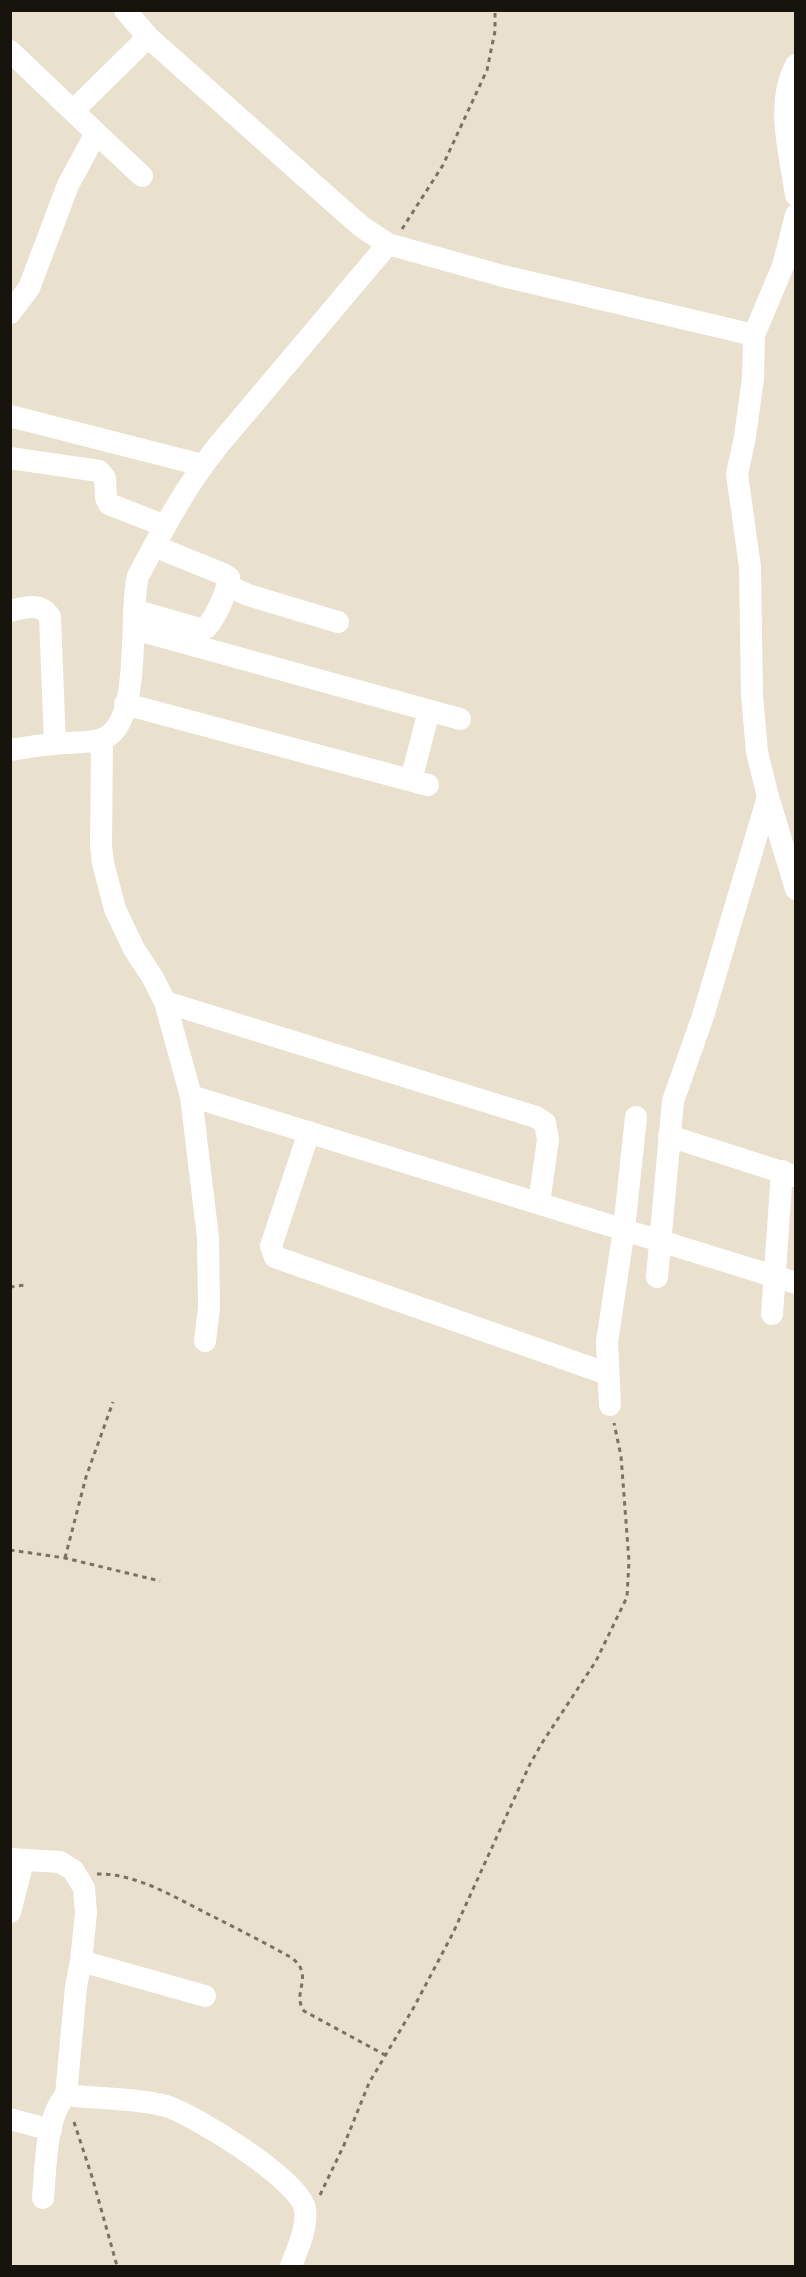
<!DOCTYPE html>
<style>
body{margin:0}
#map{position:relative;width:806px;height:2277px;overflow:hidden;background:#e9e0ce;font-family:Ubuntu,sans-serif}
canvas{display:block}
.frame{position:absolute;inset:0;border:12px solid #17140e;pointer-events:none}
</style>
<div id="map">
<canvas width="806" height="2277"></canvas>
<div class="frame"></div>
</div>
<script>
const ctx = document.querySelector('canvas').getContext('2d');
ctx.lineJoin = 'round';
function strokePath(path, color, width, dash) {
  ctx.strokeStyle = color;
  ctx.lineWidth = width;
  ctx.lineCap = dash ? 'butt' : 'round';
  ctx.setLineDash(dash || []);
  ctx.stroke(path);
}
strokePath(new Path2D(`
 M402,229l41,-64 44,-95 8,-39v-21
 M10,1287l15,-2
 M10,1550l55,8 95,23
 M65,1558l21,-81 27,-75
 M97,1874c41,-1 82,26 117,43 26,13 53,27 78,41 23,18 -1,35 12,53l81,44
 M74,2122l19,58 24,86
 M320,2195l24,-50 25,-62 45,-76 39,-74 77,-169 12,-21 54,-82 31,-64 2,-36 -8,-105 -7,-33`), '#787267', 3, [4.5, 4.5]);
strokePath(new Path2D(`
 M125,10l23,27 190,169 24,21 26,17 115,32 251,59
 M10,51l86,82 -28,52 -39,103 -19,25
 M796,65c-21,39 -6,88 0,130
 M73,111l75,-74
 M96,133l46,43
 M796,215l-13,51 -29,69 -1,43 -8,59 -8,37 13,93 2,128 5,57 11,45 28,92
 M10,416l192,49
 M10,458l89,13 6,7 1,20 3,6 56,22
 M228,586l20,9 90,27
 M134,610l66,19 6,-1c11,-13 20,-34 23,-50l-6,-4 -69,-28
 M10,611c15,-4 31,-9 40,6l5,127
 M134,629l326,90
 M125,704l303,81
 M102,739l-1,107 2,17 12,46 19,40 19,29 12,24 26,94 17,142 1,70 -4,33
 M10,750c19,-3 37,-6 55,-7 12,-1 26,0 37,-4 42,-14 26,-127 36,-163 24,-45 47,-89 79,-129l171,-203
 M411,780l18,-69
 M165,1002l371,115 9,6 3,17 -9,63
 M191,1096l605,187
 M309,1132l-38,114 4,11 333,117
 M669,1136l125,40
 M657,1277l16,-176 30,-85 65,-219
 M772,1314l10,-143
 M610,1405l-3,-63 17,-113 12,-112
 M10,1859l50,3 13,8 11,18 2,25 -5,48 -5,26 -10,108c32,4 70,3 100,11 29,9 134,74 139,103 3,18 -8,41 -14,57
 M10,1912l13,-51
 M81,1961l124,35
 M10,2119l41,11
 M43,2198c3,-30 2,-81 23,-103`), '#fff', 22);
</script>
